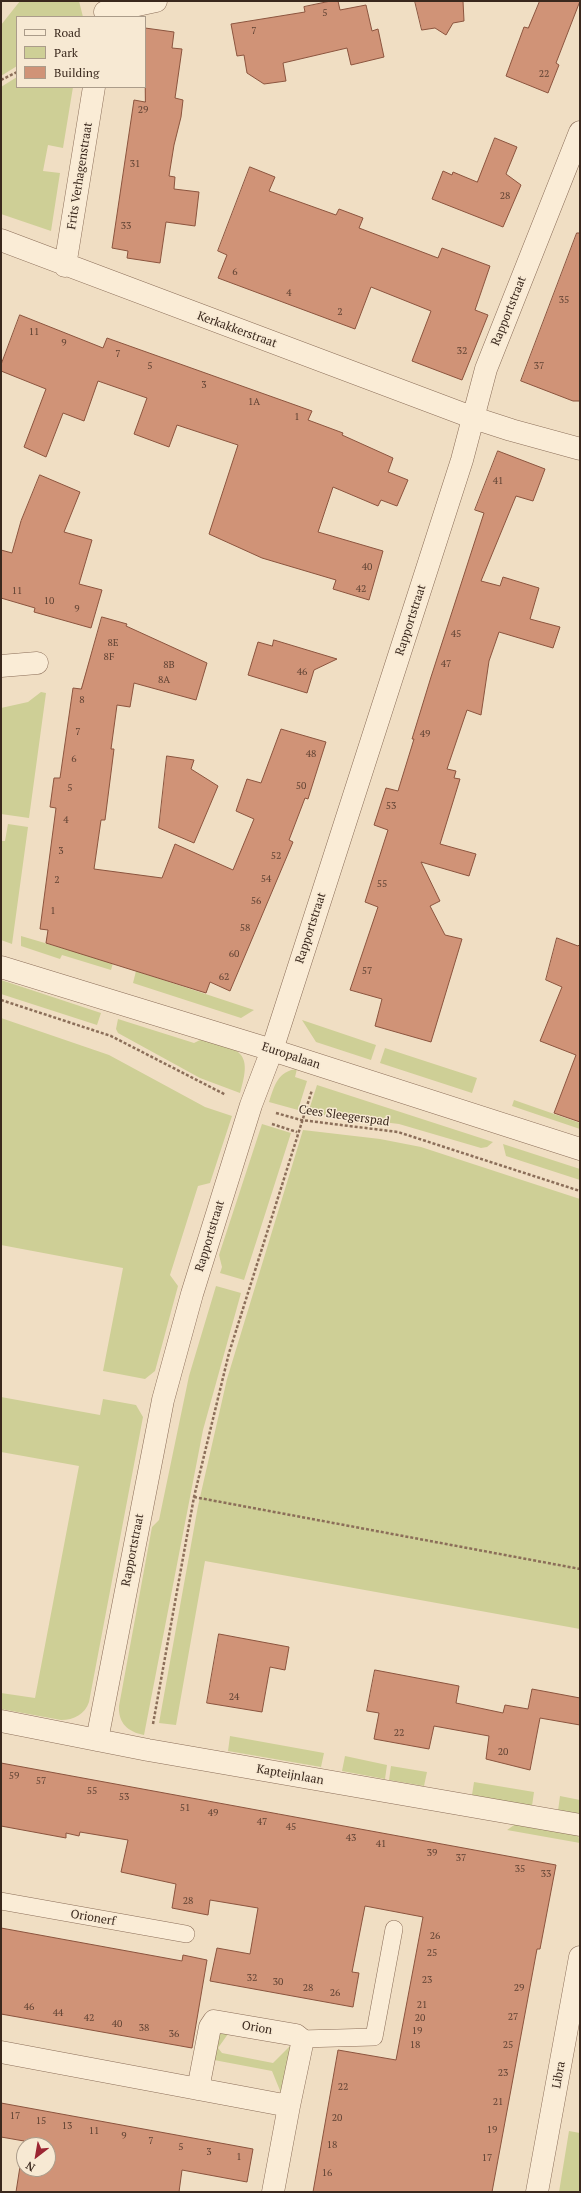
<!DOCTYPE html>
<style>
body{margin:0}
#map{position:relative;width:581px;height:2193px;overflow:hidden;background:#f0dec3;font-family:"PT Serif",serif}
canvas{display:block}
.frame{position:absolute;inset:0;border:2px solid #3a281d;pointer-events:none}
.legend{position:absolute;left:16px;top:16px;width:130px;height:72px;box-sizing:border-box;background:#f7e9d3;border:1px solid #ab9c8a;margin:0;padding:5px 7px;list-style:none;font-size:12px;color:#3a281d}
.legend li{display:flex;align-items:center;gap:8px;height:20px}
.legend b{width:20px;border:1px solid #ab9c8a}
.north{position:absolute;left:16px;top:2137px;width:40px;height:40px;box-sizing:border-box;background:#f7e9d3;border:1px solid #ab9c8a;border-radius:50%;rotate:211deg;font-size:11px;font-weight:700;line-height:16px;text-align:center;color:#3a281d}
.north::after{content:'';display:block;margin:auto;width:14px;height:18px;background:#9c2633;clip-path:polygon(50% 0,100% 100%,50% 72%,0 100%)}
</style>
<div id="map">
<canvas width="581" height="2193"></canvas>
<div class="frame"></div>
<ul class="legend">
<li><b style="height:5px;background:#faecd6"></b>Road</li>
<li><b style="height:11px;background:#cecf96"></b>Park</li>
<li><b style="height:11px;background:#d09377"></b>Building</li>
</ul>
<div class="north">N</div>
</div>
<script>
const ctx = document.querySelector('canvas').getContext('2d');
ctx.lineJoin = 'round';
function paint(path, color) {
  ctx.fillStyle = color;
  ctx.fill(path, 'evenodd');
}
function strokePath(path, color, width, dash) {
  ctx.strokeStyle = color;
  ctx.lineWidth = width;
  ctx.lineCap = dash ? 'butt' : 'round';
  ctx.setLineDash(dash || []);
  ctx.stroke(path);
}
function drawText(font, color, halo, rows, align = 'center') {
  ctx.font = font + ' "PT Serif",serif';
  ctx.lineWidth = 3;
  ctx.setLineDash([]);
  ctx.textBaseline = 'middle';
  ctx.strokeStyle = halo;
  ctx.fillStyle = color;
  for (const [text, x, y, turn = 0] of rows) {
    ctx.save();
    ctx.translate(x, y);
    ctx.rotate((+turn || 0) * Math.PI / 180);
    ctx.textAlign = isNaN(turn) ? turn : align;
    if (halo) ctx.strokeText(text, 0, 0);
    ctx.fillText(text, 0, 0);
    ctx.restore();
  }
}
paint(new Path2D(`
 M20,1h59l4,16h-66v49l-16,10v-51z
 M17,77v10h56l-10,61 -15,-3 -5,26 17,2 -9,58 -50,-17v-127z
 M41,692l5,1 -17,125 -28,-4v-106l27,-6z
 M8,824l20,3 -16,117 -11,-4v-99h4z
 M21,936l92,27 -2,7 -49,-15 -2,4 -39,-13z
 M136,971l118,39 -13,8 -108,-35z
 M1,980l100,33 -4,12 -96,-31z
 M1,1018l108,37 96,52 27,9 -22,67 -12,3 -28,89 8,11 -23,85 -10,8 -42,-8 20,-103 -122,-23z
 M118,1019l76,24 10,-5c36,12 49,13 36,55l-40,-15 -82,-45 -2,-4z
 M302,1020l74,25 -5,15 -55,-18z
 M385,1048l92,30 -5,15 -92,-30z
 M297,1069l-2,8 12,4 -9,29 -29,-8c5,-16 9,-31 28,-33z
 M317,1085l176,57 -6,5 -6,1 -82,-24 -91,-11z
 M514,1100l66,23v6l-68,-23z
 M262,1124l29,9 -47,147 -24,-7 2,-6 -3,-12z
 M303,1130l77,9 41,8 159,52v430l-375,-68 -29,164 -17,-2 39,-217 29,-127z
 M503,1144l77,25v11l-74,-24z
 M216,1286l25,7 -38,137 -59,305c-16,-3 -26,-12 -25,-29l33,-179 7,-7 30,-144z
 M1,1397l99,18 3,-16 33,6 7,12 -54,285c-4,12 -15,18 -28,18l-60,-11v-16l34,5 44,-232 -78,-14z
 M230,1736l94,17 -3,14 -93,-16z
 M345,1756l42,9 -2,14 -43,-8z
 M391,1766l36,6 -3,14 -35,-6z
 M474,1782l60,10 -2,14 -60,-11z
 M560,1796l20,4v15l-22,-4z
 M517,1823l61,12 2,8 -73,-13z
 M220,2032l8,2 -10,14 4,5 51,10 18,-18 -10,48 -9,-22 -58,-11 4,-25z
 M569,2131l11,2v59h-21z`), '#cecf96');
const building = new Path2D(`
 M331,1h7l2,9 26,-5 6,26 6,-2 6,28 -33,8 -4,-17 -64,15 3,18 -22,3 -17,-11 -3,-18 -7,1 -6,-32 74,-12 -1,-5z
 M415,1h48l1,20 -11,2 -7,12 -11,-7 -13,2z
 M540,1h40l-24,62 3,2 -11,28 -42,-17 18,-49 4,1z
 M145,28l29,4 -2,16 10,1 -7,49 8,2 -2,17 -7,28 -5,31 6,1 -1,12 25,3 -4,34 -29,-4 -6,41 -33,-5 1,-7 -16,-3 22,-148 11,2z
 M495,138l22,9 -11,27 15,11 -18,42 -71,-28 11,-28 9,4 1,-3 24,10z
 M250,167l25,10 -6,14 67,24 3,-6 24,9 -4,10 79,30 4,-10 48,18 -15,44 13,5 -26,65 -50,-19 19,-50 -60,-24 -16,42 -137,-51 9,-23 -9,-4z
 M577,233h3v168h-7l-52,-20z
 M20,315l83,33 4,-10 205,73 -4,9 35,13 -1,2 51,23 -5,14 20,8 -11,26 -16,-6 -3,6 -45,-19 -15,45 65,19 -14,49 -36,-11 3,-9 -74,-22 -53,-24 29,-89 -61,-20 -8,22 -35,-13 13,-36 -49,-17 -14,40 -21,-8 -17,44 -22,-10 22,-58 -45,-18v-6z
 M498,451l47,18 -12,32 -17,-5 -35,85 19,5 3,-9 36,11 -9,31 30,8 -7,21 -54,-16 -10,29 -8,54 -14,-5 -20,59 9,2 -2,7 6,1 -20,65 36,10 -7,22 -48,-14 19,39 -10,5 15,29 17,4 -31,103 -56,-16 7,-27 -32,-9 28,-83 -13,-5 23,-72 -14,-5 12,-37 12,3 16,-52h-2l19,-62 53,-164 -9,-3z
 M40,475l40,17 -16,40 28,8 -13,44 23,6 -11,38 -57,-16 1,-4 -34,-10v-48l11,3 9,-32z
 M102,617l25,7 -1,2 81,37 -11,37 -62,-17 -4,24 -13,-2 -6,44h3l-9,71h-4l-7,49 68,9 13,-34 58,26 21,-51 -18,-8 11,-32 14,4 20,-54 45,13 -18,57 -3,-1 -16,42 4,2 -63,149 -20,-9 -4,11 -160,-50 2,-13 -8,-1 16,-121 -6,-1 4,-29h6l13,-90 8,1z
 M274,640l63,19 -23,11 -7,23 -59,-18 10,-33 14,4z
 M167,756l27,4 -3,9 27,17 -24,57 -35,-15z
 M557,938l21,8 2,-2v178l-26,-9 22,-58 -36,-14 22,-54 -16,-7z
 M219,1634l70,13 -4,23 -15,-3 -8,45 -55,-9z
 M375,1670l84,16 -3,17 47,10 2,-8 23,4 4,-20 48,9v27l-40,-7 -10,52 -44,-11 3,-23 -55,-10 -5,23 -55,-10 5,-26 -12,-2z
 M1,1763l555,102 -16,84h-3l-45,243h-179l25,-142 58,10 27,-143 -58,-11 -13,66 7,1 -6,34 -143,-26 7,-33 33,6 8,-46 -48,-8 -2,15 -36,-7 4,-24 -55,-12 7,-32 -48,-8 -1,4 -13,-3v5l-65,-12z
 M1,1928l181,33 1,-6 24,5 -15,88 -191,-34z
 M1,2103l252,46 -6,33 -65,-12 -3,22h-163l8,-51 -23,-4zM24,2145h24v24h-24z`);
paint(building, '#d09377');
strokePath(building, '#8b543e', 1);
const lane = new Path2D(`
 M1,1901l185,33
 M301,2039l73,-2 20,-108`);
const street = new Path2D(`
 M105,12l51,-11
 M1,240l473,178 37,12 69,19
 M65,266l29,-179
 M1,666l36,-3
 M1,967l271,83 308,99
 M1,1721l147,29 432,75
 M97,1740l66,-340 29,-106 59,-189 21,-55 190,-590 24,-91 94,-237
 M1,2052l288,54 -16,86
 M198,2089l12,-62 4,-6 82,14 5,4 1,5 -13,62
 M537,2192l43,-235`);
strokePath(lane, '#8b6e59', 18);
strokePath(street, '#8b6e59', 23);
strokePath(new Path2D(`
 M1,80l16,-8
 M1,1000l110,36 115,59
 M276,1113l25,7 97,12 182,59
 M272,1124l25,8
 M194,1497l386,72
 M153,1724l41,-227 35,-144 83,-263`), '#8b6e59', 2.5, [3, 2]);
strokePath(lane, '#faecd6', 17);
strokePath(street, '#faecd6', 22);
drawText('10px', '#604334', null, [
 ["5",325,13],
 ["7",254,31],
 ["22",544,74],
 ["29",143,110],
 ["31",135,164],
 ["28",505,196],
 ["33",126,226],
 ["6",235,272],
 ["4",289,293],
 ["35",564,300],
 ["2",340,312],
 ["11",34,332],
 ["9",64,343],
 ["32",462,351],
 ["7",118,354],
 ["5",150,366],
 ["37",539,366],
 ["3",204,385],
 ["1A",254,402],
 ["1",297,417],
 ["41",498,481],
 ["40",367,567],
 ["42",361,589],
 ["11",17,591],
 ["10",49,601],
 ["9",77,609],
 ["45",456,634],
 ["8E",113,643],
 ["8F",109,657],
 ["47",446,664],
 ["8B",169,665],
 ["46",302,672],
 ["8A",164,680],
 ["8",82,700],
 ["7",78,732],
 ["49",425,734],
 ["48",311,754],
 ["6",74,759],
 ["50",301,786],
 ["5",70,788],
 ["53",391,806],
 ["4",66,820],
 ["3",61,851],
 ["52",276,856],
 ["54",266,879],
 ["2",57,880],
 ["55",382,884],
 ["56",256,901],
 ["1",53,911],
 ["58",245,928],
 ["60",234,954],
 ["57",367,971],
 ["62",224,977],
 ["24",234,1697],
 ["22",399,1733],
 ["20",503,1752],
 ["59",14,1776],
 ["57",41,1781],
 ["55",92,1791],
 ["53",124,1797],
 ["51",185,1808],
 ["49",213,1813],
 ["47",262,1822],
 ["45",291,1827],
 ["43",351,1838],
 ["41",381,1844],
 ["39",432,1853],
 ["37",461,1858],
 ["35",520,1869],
 ["33",546,1874],
 ["28",188,1901],
 ["26",435,1936],
 ["25",432,1953],
 ["32",252,1978],
 ["23",427,1980],
 ["30",278,1982],
 ["28",308,1988],
 ["29",519,1988],
 ["26",335,1993],
 ["21",422,2005],
 ["46",29,2007],
 ["44",58,2013],
 ["27",513,2017],
 ["42",89,2018],
 ["20",420,2018],
 ["40",117,2024],
 ["38",144,2028],
 ["19",417,2031],
 ["36",174,2034],
 ["18",415,2045],
 ["25",508,2045],
 ["23",503,2073],
 ["22",343,2087],
 ["21",498,2102],
 ["17",15,2116],
 ["20",337,2118],
 ["15",41,2121],
 ["13",67,2126],
 ["19",492,2130],
 ["11",94,2131],
 ["9",124,2136],
 ["7",151,2141],
 ["18",332,2145],
 ["5",181,2147],
 ["3",209,2152],
 ["1",239,2157],
 ["17",487,2158],
 ["16",327,2173]
]);
drawText('12px', '#3a281d', '#f7e9d3', [
 ["Frits Verhagenstraat",80,176,-81],
 ["Rapportstraat",509,311,-68],
 ["Kerkakkerstraat",237,330,20],
 ["Rapportstraat",411,620,-72],
 ["Rapportstraat",311,928,-72],
 ["Europalaan",291,1056,18],
 ["Cees Sleegerspad",344,1116,8],
 ["Rapportstraat",210,1236,-73],
 ["Rapportstraat",133,1550,-79],
 ["Kapteijnlaan",290,1775,10],
 ["Orionerf",93,1918,10],
 ["Orion",257,2028,10],
 ["Libra",559,2075,-80]
]);
</script>
